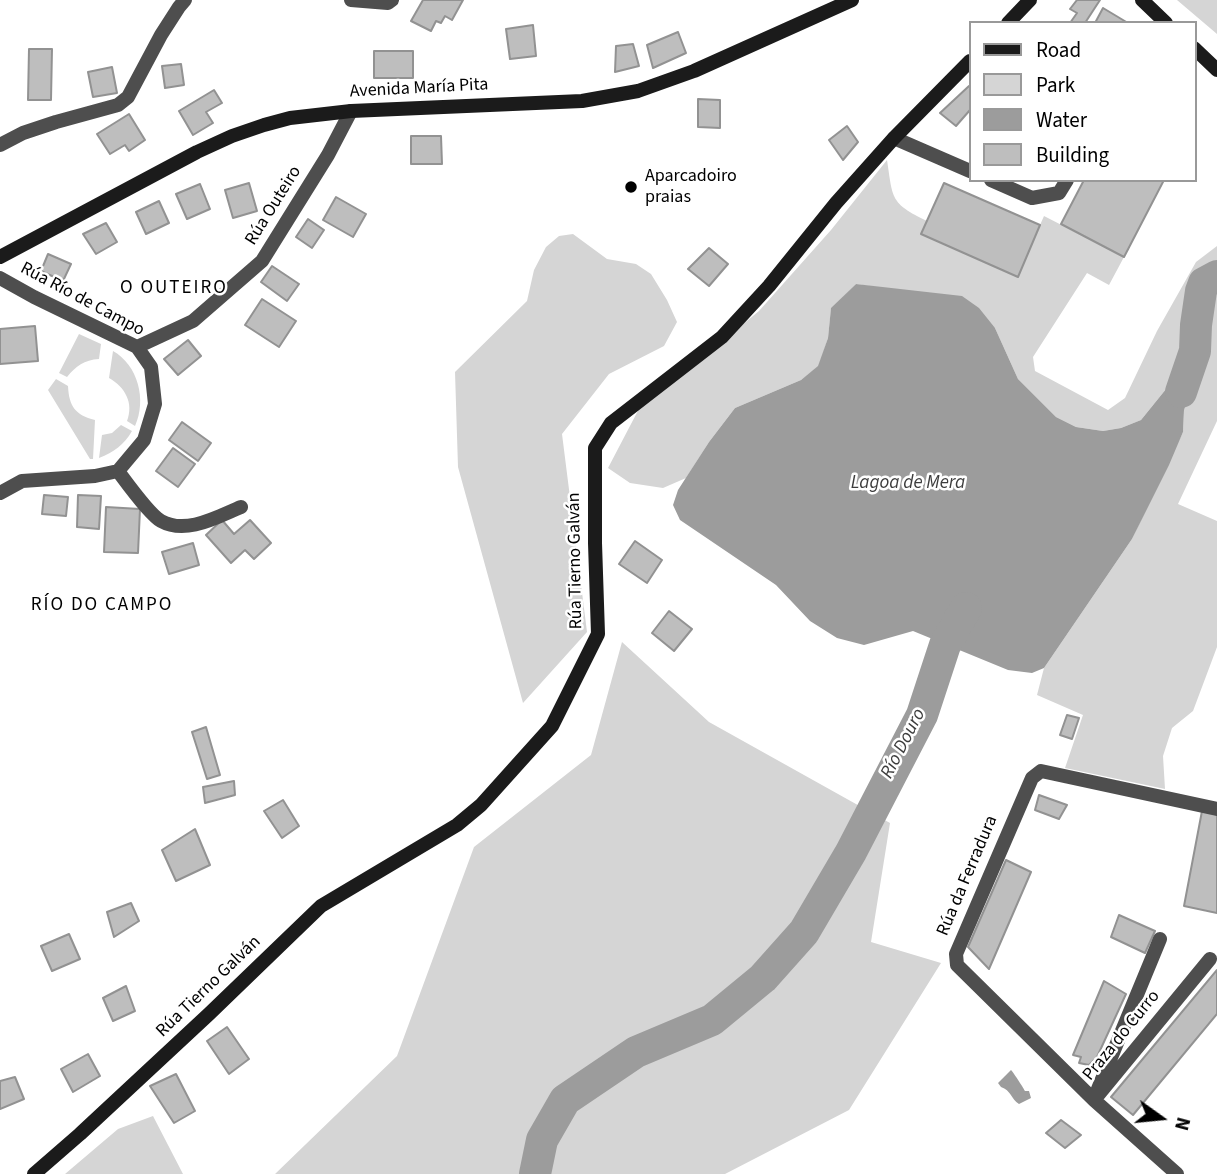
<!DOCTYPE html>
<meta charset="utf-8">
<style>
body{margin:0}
#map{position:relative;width:1217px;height:1174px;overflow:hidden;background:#fff;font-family:"Source Sans 3",sans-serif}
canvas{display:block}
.legend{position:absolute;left:969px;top:21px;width:228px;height:161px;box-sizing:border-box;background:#fff;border:2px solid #999;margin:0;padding:9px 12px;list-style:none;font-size:21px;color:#000}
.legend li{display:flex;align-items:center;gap:14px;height:35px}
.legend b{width:35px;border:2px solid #999}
.north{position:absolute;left:1126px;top:1083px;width:70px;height:70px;-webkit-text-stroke:5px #fff;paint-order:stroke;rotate:105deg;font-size:19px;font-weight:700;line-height:28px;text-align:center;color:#000}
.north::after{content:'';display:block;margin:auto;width:24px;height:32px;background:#000;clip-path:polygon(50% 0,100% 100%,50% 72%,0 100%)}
</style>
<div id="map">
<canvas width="1217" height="1174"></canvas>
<ul class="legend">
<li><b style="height:9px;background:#1b1b1b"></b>Road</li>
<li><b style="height:19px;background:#d5d5d5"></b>Park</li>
<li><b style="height:19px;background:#9c9c9c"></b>Water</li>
<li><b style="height:19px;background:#bebebe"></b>Building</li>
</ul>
<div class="north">N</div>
</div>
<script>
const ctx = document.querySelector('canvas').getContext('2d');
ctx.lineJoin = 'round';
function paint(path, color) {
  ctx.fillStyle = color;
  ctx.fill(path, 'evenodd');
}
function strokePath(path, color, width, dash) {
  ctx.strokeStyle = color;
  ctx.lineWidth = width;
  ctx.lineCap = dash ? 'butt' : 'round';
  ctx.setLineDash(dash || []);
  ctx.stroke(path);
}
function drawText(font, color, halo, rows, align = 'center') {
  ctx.font = font + ' "Source Sans 3",sans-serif';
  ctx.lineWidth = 5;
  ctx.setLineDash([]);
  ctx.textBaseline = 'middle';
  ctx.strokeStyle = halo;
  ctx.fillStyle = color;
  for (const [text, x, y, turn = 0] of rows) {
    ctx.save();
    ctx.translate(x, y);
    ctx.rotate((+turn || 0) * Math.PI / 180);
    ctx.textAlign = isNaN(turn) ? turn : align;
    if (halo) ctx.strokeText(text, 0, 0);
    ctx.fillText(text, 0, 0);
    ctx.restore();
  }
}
paint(new Path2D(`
 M1177,0h40v34z
 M887,160c6,39 3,43 40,61l-6,13 96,43 27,-61 80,41 -15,28 -22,-12 -54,84 2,14 73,39 17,-12 32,-67 39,-69 21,-16v175l-39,83 39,17v126l-24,64 -21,17 -9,28 2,33 -100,-21 18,-53 -46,-20 7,-27 88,-129 51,-107 1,-23 14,-41v-16l-8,-2 -11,23 -38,47 -20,8 -18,3 -27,-4 -20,-10 -38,-38 -23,-51 -119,-41 -20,-3 -25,25 -3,29 -9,28 -18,14 -66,28 -26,34 -23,36 -23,10 -33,-5 -22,-15 34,-65 38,-27 79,-65 72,-81z
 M573,234l34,25 29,5 15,10 16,26 10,22 -13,24 -55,28 -47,60 25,198 -64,71 -65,-236 -3,-95 72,-71 7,-31 12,-23 13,-11z
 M79,334l22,10 -2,15c-15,1 -23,7 -32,18l-8,-4z
 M113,351c25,14 34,49 22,75l-8,-5c7,-18 -2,-34 -18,-43z
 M56,379l12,7c1,20 7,29 27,34l-2,39h-3l-42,-69z
 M121,425l11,6c-8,14 -18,21 -33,27l3,-23 10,-2z
 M622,642l87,80 181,101 -19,119 70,21 -92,147 -124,64h-450l122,-118 77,-209 117,-92z
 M153,1116l30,58h-118l53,-45z`), '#d5d5d5');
paint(new Path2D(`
 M856,284l106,12 17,12 16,20 23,51 38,38 20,10 27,4 18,-3 20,-8 38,-47 11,-23 9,2 -1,16 -14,42 -1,22 -14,33 -37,74 -88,129 -12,5 -24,-3 -95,-39 -49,14 -27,-7 -27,-17 -34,-36 -96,-65 -7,-15 5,-15 31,-48 26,-34 66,-28 17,-14 10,-28 3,-30z
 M1011,1070c2,2 12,17 14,21h4l2,7 -12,6c-8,-5 -8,-14 -18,-17l-3,-4z`), '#9c9c9c');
strokePath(new Path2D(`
 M1181,392l14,-41 1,-26 5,-34 3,-8 13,-7
 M535,1174l7,-34 23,-40 71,-48 76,-32 51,-42 41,-46 47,-80 71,-137 23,-70 21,-37`), '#9c9c9c', 32);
const building = new Path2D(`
 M423,0h40l-11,20 -7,-4 -4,7 -5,-2 -5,10 -20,-10z
 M1077,0h23l-15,23h-15l7,-10 -7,-4z
 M1103,8l25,15h-33z
 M533,25l3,31 -26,3 -4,-30z
 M678,32l8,21 -33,15 -6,-23z
 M633,44l6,22 -24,6 1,-26z
 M29,49h23l-1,51h-23z
 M374,51h39v27h-39z
 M181,64l3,21 -19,3 -3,-22z
 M112,67l5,26 -24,4 -5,-25z
 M969,86l1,1v23l-14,16 -16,-13z
 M214,90l8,13 -16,9 7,11 -20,12 -14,-24z
 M698,99l22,1v28l-22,-1z
 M129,114l16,26 -16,11 -4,-6 -15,9 -13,-20z
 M847,126l11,16 -15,18 -14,-20z
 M411,136h30l1,28h-31z
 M1084,180h80l-40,77 -63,-33z
 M249,183l8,28 -24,7 -8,-28z
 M944,183l96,42 -22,52 -97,-43z
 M200,184l10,25 -23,10 -11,-25z
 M336,197l30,17 -13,23 -30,-17z
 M159,201l10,22 -23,11 -10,-22z
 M308,219l16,11 -12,18 -16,-11z
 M106,223l11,19 -21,12 -13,-20z
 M709,248l19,16 -19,22 -21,-17z
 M48,254l23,10 -8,17 -22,-10z
 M272,266l27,18 -12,17 -26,-19z
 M262,299l34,22 -17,26 -34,-22z
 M35,326l3,35 -38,3v-35z
 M188,340l13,16 -23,19 -14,-16z
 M182,422l29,21 -13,18 -29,-21z
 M173,448l22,16 -17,23 -22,-16z
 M44,495l24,2 -2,19 -24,-2z
 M78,495l23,1 -2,33 -22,-2z
 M106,507l34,2 -2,44 -34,-1z
 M222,520l12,14 16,-14 21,23 -17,16 -9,-9 -14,13 -25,-28z
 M635,541l27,19 -15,23 -28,-19z
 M193,543l6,22 -30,9 -7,-22z
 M669,611l23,18 -18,22 -22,-18z
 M1067,715l12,3 -7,21 -12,-4z
 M206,727l14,48 -13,4 -15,-47z
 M234,781l1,14 -30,8 -2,-16z
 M1039,795l28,10 -8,14 -24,-9z
 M283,800l16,26 -17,12 -18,-27z
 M1202,811l15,3v99l-33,-7z
 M195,829l15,36 -34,16 -14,-31z
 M1006,860l25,12 -42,97 -21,-22z
 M131,903l8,18 -25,16 -7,-25z
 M1119,915l36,16 -10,22 -34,-16z
 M69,934l11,25 -28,12 -11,-25z
 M1217,970v44l-84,101 -22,-18z
 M1104,981l22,13 -29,63 -8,8 -10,-2 2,-6 -8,-2z
 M126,986l9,25 -22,10 -10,-23z
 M227,1027l22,32 -20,15 -22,-33z
 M88,1054l12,22 -27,16 -12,-23z
 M176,1074l19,37 -21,12 -24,-37z
 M15,1077l9,22 -24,10v-28z
 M1061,1120l20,15 -16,13 -19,-15z`);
paint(building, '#bebebe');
strokePath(building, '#929292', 2);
strokePath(new Path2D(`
 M351,0l37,3 4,-3
 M894,138l76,33
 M0,145l23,-12 33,-11 62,-17 10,-8 33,-62 18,-28 6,-7
 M991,180l41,18 27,-5 8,-13
 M0,278l34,19 103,50 14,20 4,37 -11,36 -26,31 -23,5 -73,5 -22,12
 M137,347l56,-26 69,-60 66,-106 23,-44
 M118,471c9,12 31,43 43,50 25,14 56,-4 80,-14
 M1098,1089l62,-150
 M1094,1100l116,-141
 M1177,1174l-83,-74 -137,-135 -1,-11 76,-176 9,-7 176,38`), '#4e4e4e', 14);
strokePath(new Path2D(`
 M1142,0l24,23
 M1008,23l22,-23
 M1194,48l23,22
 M0,257l197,-105 35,-16 32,-11 26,-7 61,-7 231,-10 56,-10 56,-20 158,-71
 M34,1174l46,-40 129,-120 112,-108 136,-81 24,-20 71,-79 46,-92 -3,-91v-95l16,-25 111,-86 47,-51 67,-83 58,-65 76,-77`), '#1b1b1b', 14);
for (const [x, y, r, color] of [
 [631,187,7,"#000"]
]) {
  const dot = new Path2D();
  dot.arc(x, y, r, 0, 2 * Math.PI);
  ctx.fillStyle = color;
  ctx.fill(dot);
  strokePath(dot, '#fff', 2.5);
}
drawText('18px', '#000', '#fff', [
 ["Avenida María Pita",419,89,-3],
 ["Rúa Outeiro",274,206,-58],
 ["Rúa Río de Campo",82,300,28],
 ["Rúa Tierno Galván",576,561,-91],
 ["Rúa da Ferradura",968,876,-67],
 ["Rúa Tierno Galván",209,987,-44],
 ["Praza do Curro",1122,1036,-51]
]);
drawText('18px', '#000', '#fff', [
 ["Aparcadoiro",645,177],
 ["praias",645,198]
], 'left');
ctx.letterSpacing = '2px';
drawText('19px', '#000', '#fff', [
 ["O OUTEIRO",174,289],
 ["RÍO DO CAMPO",102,606]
]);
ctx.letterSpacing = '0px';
drawText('italic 19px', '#3d3d3d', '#fff', [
 ["Lagoa de Mera",908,484],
 ["Río Douro",904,744,-63]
]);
</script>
